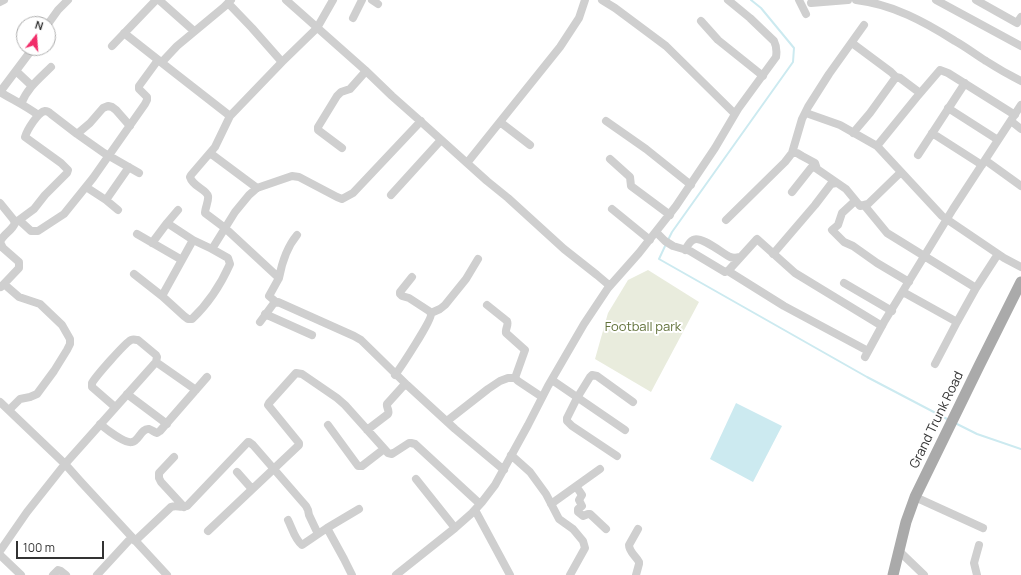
<!DOCTYPE html>
<style>
body{margin:0}
#map{position:relative;width:1021px;height:575px;overflow:hidden;background:#fff;font-family:Manrope,sans-serif}
canvas{display:block}
.north{position:absolute;left:16px;top:16px;width:40px;height:40px;box-sizing:border-box;background:#fff;border:1px solid #adadad;border-radius:50%;rotate:17deg;font-size:11px;font-weight:700;line-height:16px;text-align:center;color:#323232}
.north::after{content:'';display:block;margin:auto;width:14px;height:18px;background:#f12d69;clip-path:polygon(50% 0,100% 100%,50% 72%,0 100%)}
.scale{position:absolute;left:16px;top:541px;width:88px;height:18px;box-sizing:border-box;border:2px solid #323232;border-top:0;padding-left:5px;font-size:12px;line-height:14px;white-space:nowrap;color:#323232;-webkit-text-stroke:3px #fff;paint-order:stroke}
</style>
<div id="map">
<canvas width="1021" height="575"></canvas>
<div class="north">N</div>
<div class="scale">100 m</div>
</div>
<script>
const ctx = document.querySelector('canvas').getContext('2d');
ctx.lineJoin = 'round';
function paint(path, color) {
  ctx.fillStyle = color;
  ctx.fill(path, 'evenodd');
}
function strokePath(path, color, width, dash) {
  ctx.strokeStyle = color;
  ctx.lineWidth = width;
  ctx.lineCap = dash ? 'butt' : 'round';
  ctx.setLineDash(dash || []);
  ctx.stroke(path);
}
function drawText(font, color, halo, rows, align = 'center') {
  ctx.font = font + ' Manrope,sans-serif';
  ctx.lineWidth = 4;
  ctx.setLineDash([]);
  ctx.textBaseline = 'middle';
  ctx.strokeStyle = halo;
  ctx.fillStyle = color;
  for (const [text, x, y, turn = 0] of rows) {
    ctx.save();
    ctx.translate(x, y);
    ctx.rotate((+turn || 0) * Math.PI / 180);
    ctx.textAlign = isNaN(turn) ? turn : align;
    if (halo) ctx.strokeText(text, 0, 0);
    ctx.fillText(text, 0, 0);
    ctx.restore();
  }
}
paint(new Path2D(`
 M648,270l51,32 -48,90 -56,-33 13,-46 20,-33z`), '#e9ecdd');
paint(new Path2D(`
 M736,403l46,23 -29,56 -43,-23z`), '#cceaf0');
strokePath(new Path2D(`
 M668,240l4,-8 121,-170 1,-14 -33,-40 -10,-8
 M666,244l-7,15 208,118 82,43
 M955,423l22,11 44,15`), '#cceaf0', 2);
strokePath(new Path2D(`
 M159,0l35,31
 M286,0l79,70 27,26 26,23 69,62 21,17 56,51 33,26 13,11
 M372,0l6,4
 M602,0l13,8 51,38 69,68
 M799,0l7,14
 M856,0c36,4 69,22 99,41 11,6 21,14 31,20 11,7 23,14 35,20
 M936,0l85,46
 M976,0l41,23 4,-6
 M0,2l4,-2
 M228,3l24,25 30,34
 M811,3l37,-3
 M353,18l9,-18
 M701,21l17,19 45,36
 M48,24l10,-14 10,-10
 M124,33l47,37 59,46 -15,31 -24,28 -1,2c3,10 16,12 18,19 1,5 -3,12 -3,17l20,15 54,50 -10,18 7,6
 M852,43l39,29 5,5 4,1 20,15
 M112,46l44,-46
 M162,62l15,-16 47,-39 7,-7
 M16,71l16,15
 M0,92l33,-44
 M0,92c13,8 26,14 38,23
 M21,104c6,-16 19,-26 30,-37
 M948,108l50,32
 M806,113l34,12 37,21 65,70 62,42 17,9
 M230,116l52,-54 35,-34 16,-28
 M606,121l40,28 45,36
 M1011,121l10,8
 M500,122l30,23
 M853,133l17,-20 26,-36
 M932,133l50,32
 M77,134l13,-11 13,-15 5,-2 4,1 4,3 14,16
 M877,146l39,-48 24,-28 8,3 67,42
 M342,148l-24,-18v-3l19,-31 4,-4 9,-3 16,-18
 M210,153l47,35
 M792,153h5l5,3 13,7 2,6 29,20 14,17 8,-2 33,-32
 M918,155l47,-72
 M610,159l20,18 1,9 39,29
 M985,160l36,26
 M467,163l93,-116 19,-29 6,-18
 M86,187l20,13 12,10
 M792,192l19,-24 5,-1
 M391,195l50,-55
 M106,200l23,-33
 M855,201l-13,12 -4,12 -6,5 12,12 9,4 24,17 32,19
 M0,203l13,16 2,4c-3,8 -12,11 -15,19l3,6 16,14v6l-18,19
 M864,205l23,28 89,55
 M612,209l38,31
 M19,220l12,11h7l26,-17 29,-36 52,-74 2,-4v-3l-8,-8v-3l19,-26
 M726,220l59,-58 7,-9 10,-34 6,-12 21,-33 35,-49
 M15,223l19,-14 11,-14 22,-22 1,-3 -7,-7 -36,-26c2,-7 13,-25 20,-26 2,0 4,1 6,3l26,20 27,19 35,20
 M167,223l26,17
 M656,232l9,9 8,5 17,5 35,21 3,-1 29,-32 38,34 87,53
 M137,234l45,26
 M152,243l15,-20 11,-13
 M212,249l23,-37 14,-17 8,-7 35,-12 7,1 38,20 5,2 11,-6 68,-72
 M685,250c2,-3 4,-8 8,-10 7,-5 29,13 37,17l4,1 6,-1
 M773,254l42,-49 16,-21 5,-1
 M728,271l56,35 84,45
 M134,274l28,22 31,-56 19,9 16,9 2,6c-9,20 -22,40 -38,55h-4l-4,-3 -22,-20
 M279,278c3,-16 8,-31 18,-43
 M844,283l48,28
 M4,284l15,13 21,7 22,21 8,14v5l-3,6 -13,21 -17,23 -7,3 -10,2 -11,11
 M903,292l54,30
 M487,305l20,16c2,4 -2,8 -1,12l19,17 -10,28 3,3 24,16
 M431,313l9,-4 5,-4 21,-26 12,-20
 M265,314l47,21
 M260,322l14,-19 4,-1 76,34 7,4 46,45 48,44 49,41
 M865,357l19,-35 69,-113 68,-104
 M156,362l40,28
 M935,364l22,-42 19,-34 22,-34
 M395,375c6,-8 37,-55 36,-61 0,-1 -1,-2 -2,-3l-20,-13 -7,-2 -2,-2v-2l12,-15
 M552,380l73,50
 M127,394l40,30
 M0,402l65,62 16,18 86,93
 M447,421l41,-32 12,-8 8,-3h7
 M100,424c6,5 25,20 32,18 7,-1 9,-14 17,-13 3,1 5,3 8,4l3,-2 47,-54
 M328,425l30,41h4l22,-17
 M367,430l21,-16c2,-4 -2,-6 -1,-10l18,-20
 M511,455l19,17 16,22 13,25 14,10 10,12 2,7 -15,27
 M617,456l-45,-30 -5,-5v-3l10,-20 13,-21 2,-2 5,1 36,26
 M174,457l-15,16v5l2,4 23,25
 M237,472l15,17
 M416,479l39,49
 M576,486l6,9 -3,5 3,6 -4,3v3l5,4 5,-2h2l16,15
 M915,497l68,31
 M551,504l49,-35
 M475,510l35,65
 M288,520c4,8 7,20 14,25l25,-17 32,-19
 M327,528l17,31 8,16
 M208,531l91,-86v-2l-31,-38 1,-2 27,-30 6,1 35,24 8,7 43,48 4,1 17,-11h2l4,1 65,60
 M135,541l36,-34c5,-2 10,1 16,-1l61,-64h1l4,3 53,61 2,4 1,5 9,19
 M0,551l27,-39 38,-48 91,-102 1,-5 -1,-2 -18,-15c-3,0 -4,-1 -7,0 -6,3 -35,36 -39,43v4l23,20
 M899,551l25,24
 M0,555l21,20
 M53,575l5,-5 3,1 5,4
 M97,575l35,-38
 M396,575l59,-47 17,-15 10,-11 13,-17 33,-60 20,-39 36,-62 24,-36 31,-35 37,-47 39,-58 23,-39 38,-52c1,-6 1,-10 -2,-16l-24,-23 -22,-18
 M636,575l3,-11v-2c-3,-6 -10,-10 -10,-17l9,-16
 M977,575l-3,-12 5,-18`), '#cfcfcf', 8);
strokePath(new Path2D(`
 M893,575l13,-53 9,-25 64,-131 42,-84`), '#aaa', 11);
drawText('13px', '#62723b', '#fff', [
 ["Football park",643,327]
]);
drawText('13px', '#323232', '#fff', [
 ["Grand Trunk Road",937,420,-64]
]);
</script>
